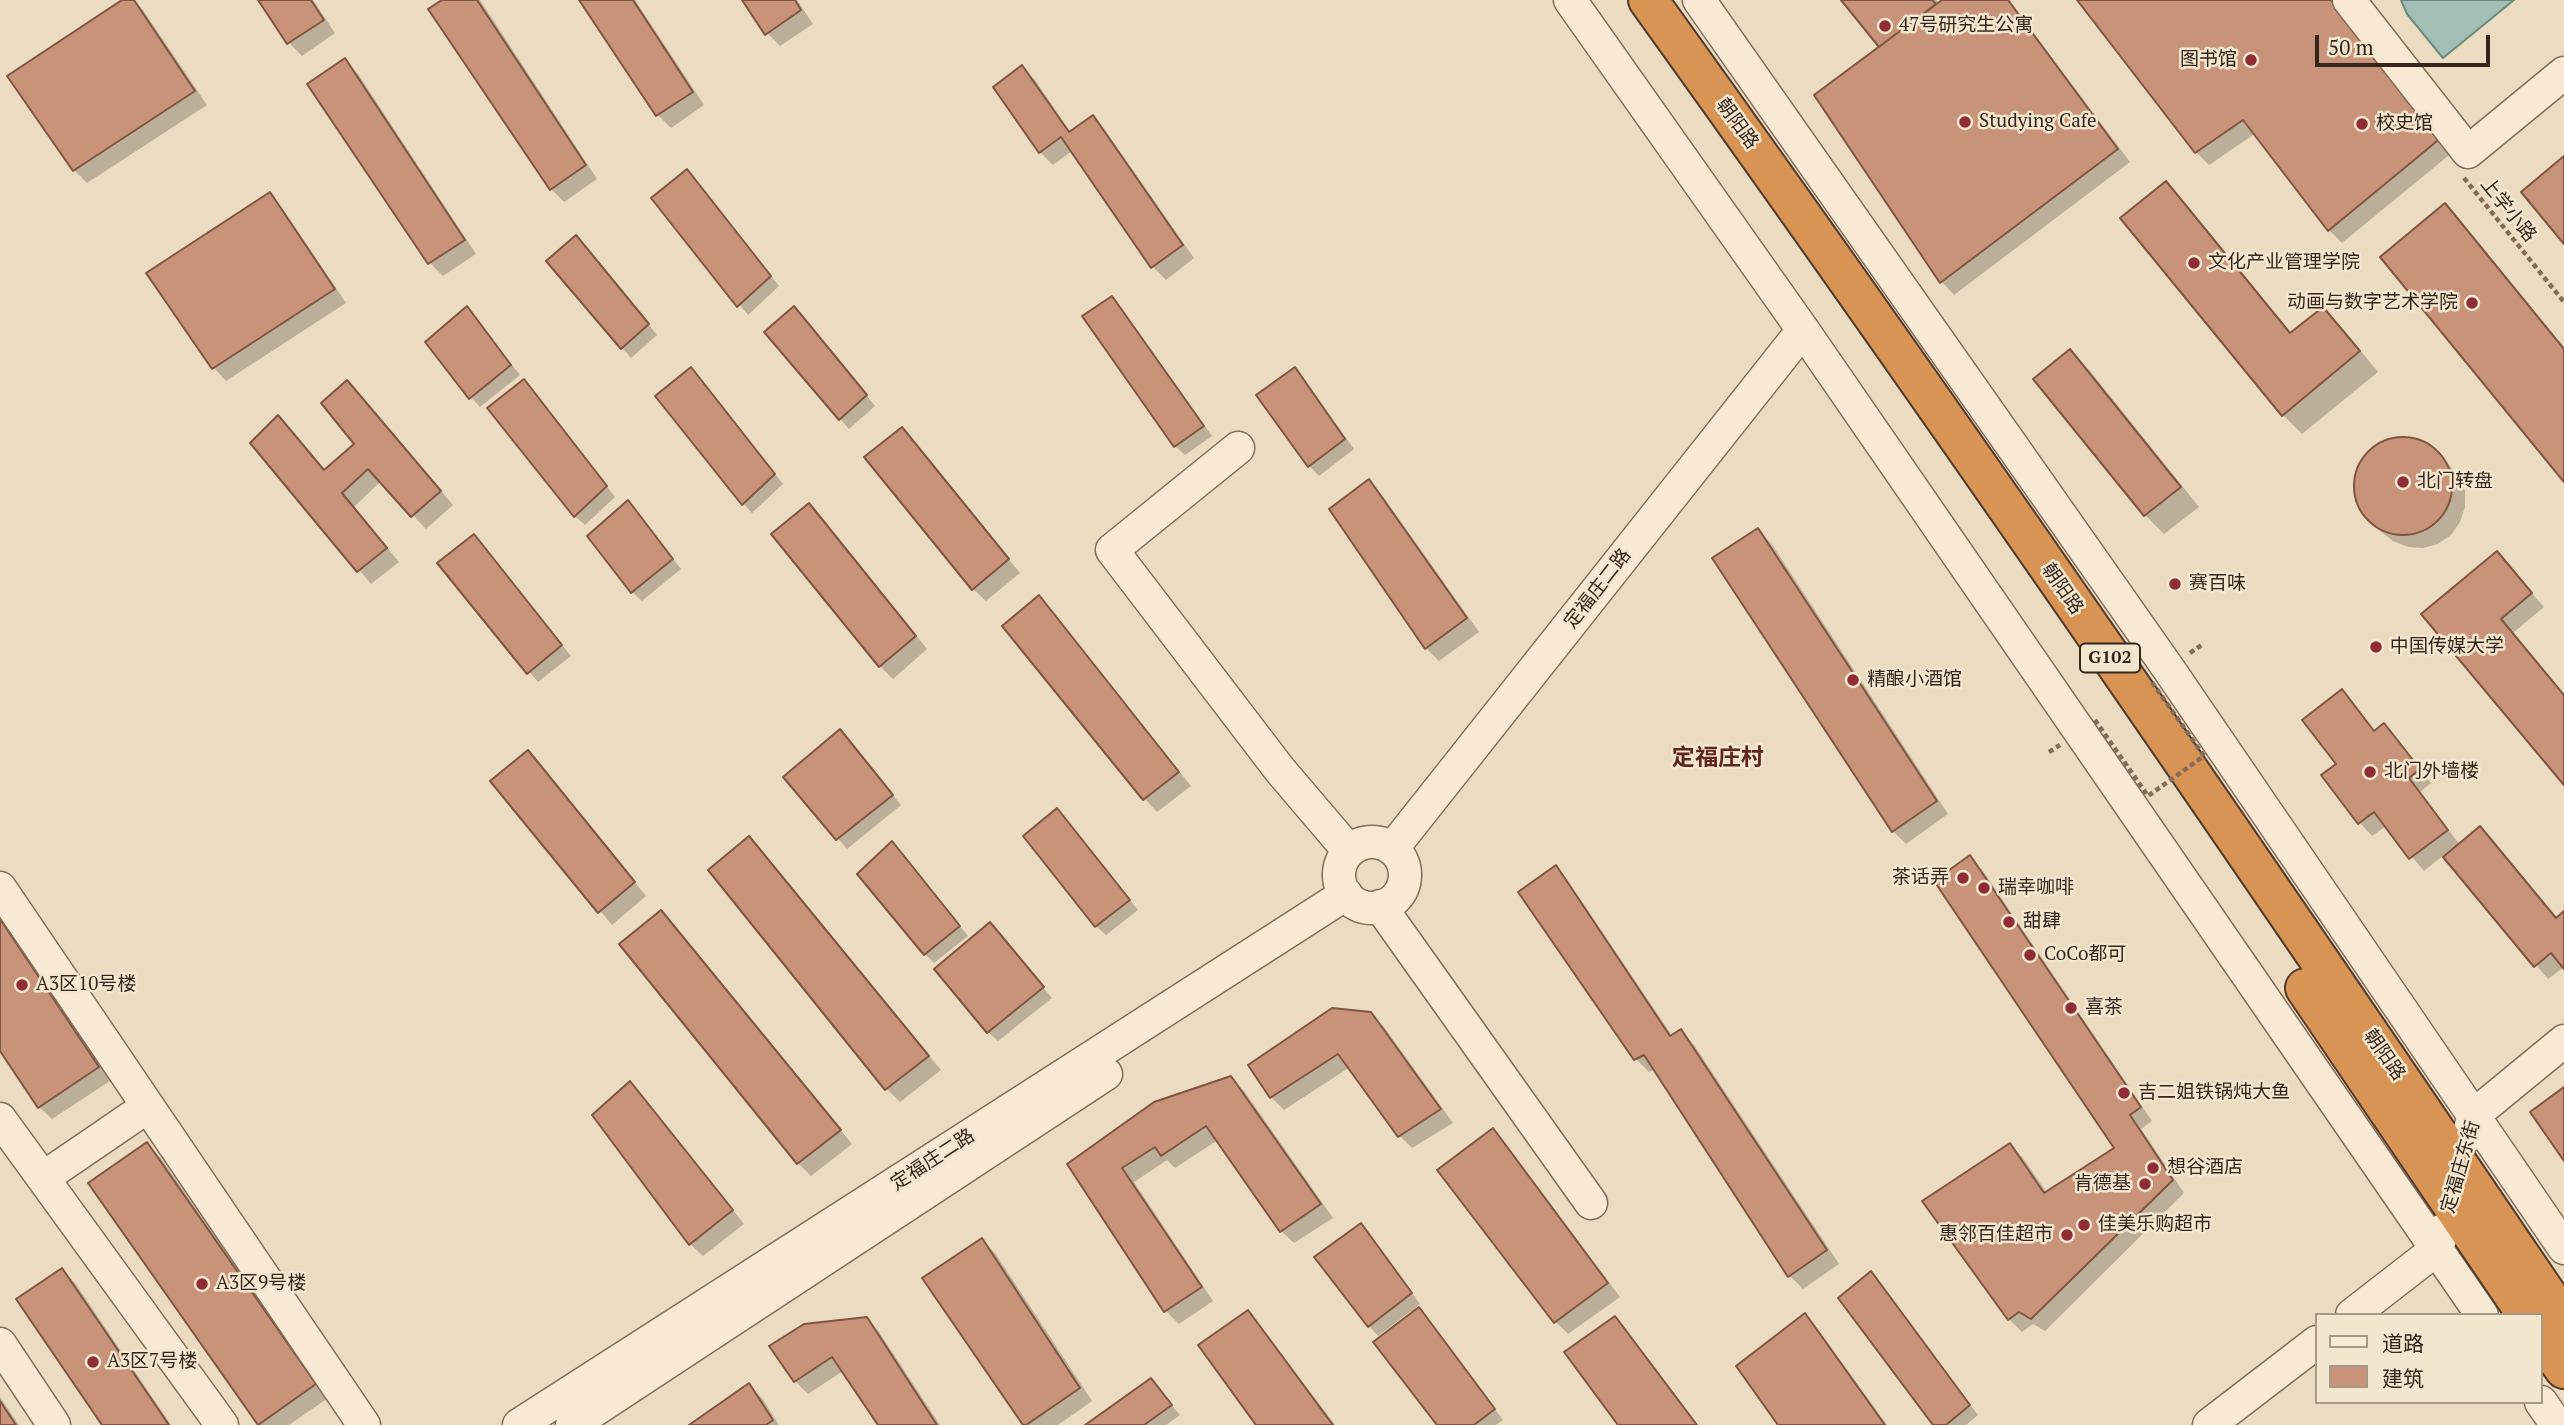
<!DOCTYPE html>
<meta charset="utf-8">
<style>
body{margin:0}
#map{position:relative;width:2564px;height:1425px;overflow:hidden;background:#ebdbc0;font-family:"PT Serif","Noto Sans SC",serif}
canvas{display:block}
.legend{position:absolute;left:2315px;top:1313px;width:228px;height:91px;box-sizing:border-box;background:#f3e6cf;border:2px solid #a79988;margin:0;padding:9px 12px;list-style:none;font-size:21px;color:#34261d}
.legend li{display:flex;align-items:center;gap:14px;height:35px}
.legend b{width:35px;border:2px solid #a79988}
.scale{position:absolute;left:2315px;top:35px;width:175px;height:32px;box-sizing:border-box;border:4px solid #34261d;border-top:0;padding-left:9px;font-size:21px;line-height:24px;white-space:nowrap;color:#34261d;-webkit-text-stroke:5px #f3e6cf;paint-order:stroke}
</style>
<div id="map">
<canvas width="2564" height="1425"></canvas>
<ul class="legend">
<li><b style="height:9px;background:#f7e9d3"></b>道路</li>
<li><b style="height:19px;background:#c89378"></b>建筑</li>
</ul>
<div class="scale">50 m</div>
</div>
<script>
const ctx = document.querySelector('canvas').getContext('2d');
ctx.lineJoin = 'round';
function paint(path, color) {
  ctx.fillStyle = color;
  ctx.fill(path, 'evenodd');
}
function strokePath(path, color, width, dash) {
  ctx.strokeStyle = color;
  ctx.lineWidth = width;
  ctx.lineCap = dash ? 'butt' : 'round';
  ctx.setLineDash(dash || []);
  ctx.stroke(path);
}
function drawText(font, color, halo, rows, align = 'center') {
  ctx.font = font + ' "PT Serif","Noto Sans SC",serif';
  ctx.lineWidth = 5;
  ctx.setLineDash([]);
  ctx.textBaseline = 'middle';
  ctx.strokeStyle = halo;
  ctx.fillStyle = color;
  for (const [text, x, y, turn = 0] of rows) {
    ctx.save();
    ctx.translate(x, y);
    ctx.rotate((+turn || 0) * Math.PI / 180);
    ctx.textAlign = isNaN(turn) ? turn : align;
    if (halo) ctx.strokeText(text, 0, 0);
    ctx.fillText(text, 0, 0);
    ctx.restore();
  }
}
const water = new Path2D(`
 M2401,0h113l-71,58 -36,-44z`);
paint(water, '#a3beb4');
strokePath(water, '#6b8b80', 2);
paint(new Path2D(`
 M125,0h8l10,10 64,95 -120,78 -13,-13 -65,-94z
 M260,0h53l22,33 -33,23 -13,-13z
 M445,0h35l117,179 -33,23 -13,-13z
 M581,0h54l69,105 -33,23 -13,-13z
 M744,0h53l16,24 -33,22 -13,-13z
 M1844,0h92l4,4 5,-4h64l121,162 -176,133 -12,-13 -60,-235z
 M2079,0h252l123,151 -112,92 -13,-13 -73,-97 -47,32 -13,-13z
 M345,61l13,13 118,180 -33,22 -13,-13 -121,-179z
 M1022,67l13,13 36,53 22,-16 12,13 89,128 -28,22 -13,-13 -81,-116 -19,14 -13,-13z
 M696,181l83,105 -31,29 -95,-116z
 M2166,183l19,20 107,131 31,-25 19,19 36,44 -76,62 -19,-19z
 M269,195l13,13 64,95 -120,78 -12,-13 -65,-94z
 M2445,206l19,19 100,122v132z
 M586,247l71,88 -26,23 -83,-97z
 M1112,298l9,10 91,128 -27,19 -10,-9z
 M467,308l53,67 -40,32 -9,-10z
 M804,318l71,88 -26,23 -83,-97z
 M2070,351l19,19 110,137 -35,27 -19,-19z
 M691,369l92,115 -31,29 -9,-10z
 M1294,369l10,10 50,70 -35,27 -10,-10 -50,-70z
 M533,391l82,106 -30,28 -10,-9z
 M359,395l94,110 -27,24 -45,-48 -27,26 45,55 -28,22 -118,-141 25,-25 47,53 31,-27z
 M902,429l118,144 -34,28 -13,-12z
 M2406,438l15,4 14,8 24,26 6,15v16l-5,15 -9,13 -13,9 -15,4 -15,-1 -15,-6 -13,-10 -13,-14 -9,-14 -3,-15 2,-16 7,-14 12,-12 14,-6z
 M1369,482l13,13 97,137 -40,29 -13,-13z
 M628,502l53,67 -39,32 -10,-9z
 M821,519l106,130 -34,30 -13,-13z
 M1758,530l13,13 177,271 -42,30 -13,-13z
 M483,546l88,110 -33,26 -99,-118z
 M2497,553l47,54 -31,26 51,62v87l-140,-168z
 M1039,598l13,13 139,175 -34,26 -12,-13z
 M2342,691l33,41 9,-7 13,13 34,45 -11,9 40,53 20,-17 77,92 7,-6v53l-16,12 -104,-124 -20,16 -38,-45 -14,10 -12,-13 -37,-47 15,-12z
 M849,741l52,64 -54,44 -62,-72z
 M528,752l118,144 -34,29 -120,-144z
 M1057,810l81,100 -32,25 -10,-9z
 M749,838l192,232 -41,32 -13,-13 -177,-218z
 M901,853l67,83 -34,27 -9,-9z
 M1970,858l13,13 169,250 -11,8 43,64 -139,138 -12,-7 -11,8 -13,-13 1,-174 13,13 24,35 70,-45z
 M1555,868l13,13 105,156 8,-5 13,13 145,219 -36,25 -13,-13 -135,-207 -6,3 -13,-13 -115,-167z
 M661,912l191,232 -41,32 -13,-13z
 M0,916l110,165 -58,38 -13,-12 -39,-59z
 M990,924l62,74 -54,43 -10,-9z
 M1371,1014l13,13 69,96 -41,25 -13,-13 -49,-68 -66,43 -13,-13 -21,-31z
 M1231,1078l13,13 89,127 -39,25 -13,-12 -63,-91 -43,28 -8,-8 -33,22 79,119 -34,23 -13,-13 -97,-146z
 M630,1084l13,12 101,128 -41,32 -13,-12z
 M1493,1131l13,13 114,153 -52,37 -13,-13z
 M147,1144l13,13 168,241 -39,27h-31l-168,-241z
 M1361,1225l9,10 50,69 -4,3 12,12 75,101 -7,5h-57l-28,-114 -33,25 -9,-10z
 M982,1240l13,13 97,148 -34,24h-33z
 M62,1270l13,13 96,142h-67z
 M1871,1273l9,10 98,132 -12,10h-31z
 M1247,1312l13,13 75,100h-77z
 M1805,1315l12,13 70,97h-107z
 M1614,1318l13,13 71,94h-77z
 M866,1319l13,13 61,93h-60l-37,-54 -35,23 -13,-13z
 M1151,1380l29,35 -14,10h-78z
 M749,1385l13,13 17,27h-87z
 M0,1397l19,28h-19z`), '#0003');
const building = new Path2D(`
 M122,0h12l61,91 -122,80 -66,-95z
 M258,0h53l13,20 -37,24z
 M442,0h35l109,165 -36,25 -122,-181z
 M579,0h54l60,92 -37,24z
 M742,0h53l6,10 -36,25z
 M1841,0h91l4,4 -57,43z
 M1942,0h66l110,149 -178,134 -126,-188z
 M2077,0h254l111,137 -114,94 -85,-111 -48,33z
 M345,58l120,182 -37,24 -121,-180z
 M1022,65l47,67 24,-17 90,130 -32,23 -90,-131 -22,16 -46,-66z
 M2564,156v88l-43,-52z
 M687,169l84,107 -34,31 -86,-109z
 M2166,181l124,152 33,-26 37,44 -78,65 -162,-198z
 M270,192l65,97 -123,80 -66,-96z
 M2445,203l119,146v133l-184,-225z
 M576,235l73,89 -28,25 -75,-88z
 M1112,296l92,130 -30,21 -92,-131z
 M467,306l44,59 -42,34 -44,-57z
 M794,306l73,89 -28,25 -75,-88z
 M2070,349l111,138 -37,29 -111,-137z
 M691,367l84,107 -33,31 -87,-109z
 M1295,367l50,72 -37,28 -52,-72z
 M524,379l83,107 -33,31 -87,-109z
 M347,380l94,111 -30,26 -43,-48 -26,24 45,55 -30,24 -107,-129 28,-28 46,55 30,-26 -33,-41z
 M902,427l107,132 -37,31 -108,-133z
 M2354 486a49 49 0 1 1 98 0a49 49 0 1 1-98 0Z
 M1369,479l98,139 -42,31 -96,-140z
 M628,500l45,59 -42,34 -44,-57z
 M809,503l107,133 -37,31 -108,-133z
 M1758,528l179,273 -45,31 -180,-274z
 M474,534l88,111 -35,29 -90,-111z
 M2497,551l35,42 -31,26 63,76v90l-143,-171z
 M1039,595l140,177 -36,28 -141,-174z
 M2342,689l32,42 10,-8 36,46 -11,9 39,52 -39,29 -35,-47 -16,12 -37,-49 15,-11 -34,-44z
 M840,729l53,66 -57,45 -53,-63z
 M528,750l107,132 -37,31 -108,-132z
 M1057,808l73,92 -35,27 -72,-91z
 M2480,826l76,92 8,-7v58l-13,-16 -17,14 -91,-110z
 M749,836l180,220 -44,34 -177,-220z
 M892,841l68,85 -36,29 -67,-81z
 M1970,855l171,252 -11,8 43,65 -142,139 -12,-7 -11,8 -86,-119 88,-58 34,50 70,-45 -180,-267z
 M1556,865l114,171 11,-7 146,221 -39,27 -144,-222 -10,5 -116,-168z
 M661,910l180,220 -44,34 -178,-220z
 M0,919l99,148 -61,41 -38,-57z
 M990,922l54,65 -57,46 -53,-64z
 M1332,1008l39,4 70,97 -43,28 -60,-83 -68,44 -22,-33z
 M1231,1076l90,128 -41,28 -74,-106 -45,30 -6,-9 -33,21 80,119 -38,25 -97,-148 87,-62z
 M630,1081l103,129 -44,35 -97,-130z
 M2564,1087v74l-34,-49z
 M1493,1128l115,155 -54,40 -117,-153z
 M147,1142l169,242 -58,41 -170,-242z
 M1361,1223l51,70 -44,34 -54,-70z
 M982,1238l98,150 -54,37h-3l-101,-147z
 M62,1268l107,157h-67l-86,-126z
 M1871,1271l99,134 -24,20h-13l-95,-127z
 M1419,1307l76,102 -21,16h-37l-64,-83z
 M1248,1310l85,115h-77l-58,-80z
 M1805,1313l80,112h-107l-42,-59z
 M1615,1316l82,109h-79l-54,-73z
 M867,1317l70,108h-59l-46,-68 -38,25 -25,-36 35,-22z
 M1151,1378l21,27 -28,20h-59z
 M749,1383l24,37 -7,5h-77z
 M0,1401l16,24h-16z`);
paint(building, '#c89378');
strokePath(building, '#815540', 2);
const minor = new Path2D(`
 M1570,0l233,330 679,985
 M1699,0l469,668 396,580
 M2349,0l119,152 96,-79
 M1238,448l-126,102 168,220 69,81
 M1339 875a33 33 0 1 1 66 0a33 33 0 1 1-66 0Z
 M1392,849l411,-519
 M0,888l364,537
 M1380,906l211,297
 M0,1119l222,306
 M2468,1136l6,-21 90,-74
 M43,1178l104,-71
 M2352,1315l85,-66 6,-19
 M0,1344l54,81
 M2541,1402l16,23
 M519,1425l827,-531
 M572,1425l534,-351
 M2209,1425l108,-83`);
const highway = new Path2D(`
 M1648,0c313,435 616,877 916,1320
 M2305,988l222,327
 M2541,1336l23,33`);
strokePath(minor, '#846c59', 35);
strokePath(highway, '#513b2d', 42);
strokePath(new Path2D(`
 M2464,178l100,124
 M2190,653l13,-9
 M2049,752l11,-7`), '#846c59', 4.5, [5, 3.5]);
strokePath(minor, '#f7e9d3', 32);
strokePath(highway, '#d89454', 38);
strokePath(new Path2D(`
 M2095,720l53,76 56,-40 -53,-75`), '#846c59', 4.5, [5, 3.5]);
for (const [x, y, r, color] of [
 [1885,26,7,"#902c34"],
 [2251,60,7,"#902c34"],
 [1965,122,7,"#902c34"],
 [2362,124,7,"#902c34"],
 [2194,263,7,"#902c34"],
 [2472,303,7,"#902c34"],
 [2403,482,7,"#902c34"],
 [2175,584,7,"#902c34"],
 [2376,647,7,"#902c34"],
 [1853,680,7,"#902c34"],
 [2370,772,7,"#902c34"],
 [1963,878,7,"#902c34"],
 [1984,888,7,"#902c34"],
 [2009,922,7,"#902c34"],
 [2030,955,7,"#902c34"],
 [22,985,7,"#902c34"],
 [2071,1008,7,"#902c34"],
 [2124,1093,7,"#902c34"],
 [2153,1168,7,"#902c34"],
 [2145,1184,7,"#902c34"],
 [2084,1225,7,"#902c34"],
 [2067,1235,7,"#902c34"],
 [202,1284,7,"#902c34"],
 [93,1362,7,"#902c34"]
]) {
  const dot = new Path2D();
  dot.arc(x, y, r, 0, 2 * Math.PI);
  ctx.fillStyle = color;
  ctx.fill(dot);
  strokePath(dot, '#f3e6cf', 2.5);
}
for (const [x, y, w] of [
 [2110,658,60]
]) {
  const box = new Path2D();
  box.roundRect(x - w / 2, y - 14.5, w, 29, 5);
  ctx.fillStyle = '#f3e6cf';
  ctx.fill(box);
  strokePath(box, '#34261d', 2);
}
drawText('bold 18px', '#34261d', null, [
 ["G102",2110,658]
]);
drawText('19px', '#34261d', '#f3e6cf', [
 ["47号研究生公寓",1899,26],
 ["图书馆",2237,60,"right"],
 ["Studying Cafe",1979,122],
 ["校史馆",2376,124],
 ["文化产业管理学院",2208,263],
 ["动画与数字艺术学院",2458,303,"right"],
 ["北门转盘",2417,482],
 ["赛百味",2189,584],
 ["中国传媒大学",2390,647],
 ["精酿小酒馆",1867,680],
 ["北门外墙楼",2384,772],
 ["茶话弄",1949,878,"right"],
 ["瑞幸咖啡",1998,888],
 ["甜肆",2023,922],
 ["CoCo都可",2044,955],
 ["A3区10号楼",36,985],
 ["喜茶",2085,1008],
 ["吉二姐铁锅炖大鱼",2138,1093],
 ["想谷酒店",2167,1168],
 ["肯德基",2131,1184,"right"],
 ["佳美乐购超市",2098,1225],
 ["惠邻百佳超市",2053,1235,"right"],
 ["A3区9号楼",216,1284],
 ["A3区7号楼",107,1362]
], 'left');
drawText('19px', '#34261d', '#f3e6cf', [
 ["朝阳路",1737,124,54],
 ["上学小路",2508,210,51],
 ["定福庄二路",1598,589,-52],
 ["朝阳路",2062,589,55],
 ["朝阳路",2384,1055,55],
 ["定福庄二路",933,1160,-33],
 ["定福庄东街",2461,1167,-74]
]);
drawText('bold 23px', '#5e271e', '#f3e6cf', [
 ["定福庄村",1718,758]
]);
</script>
